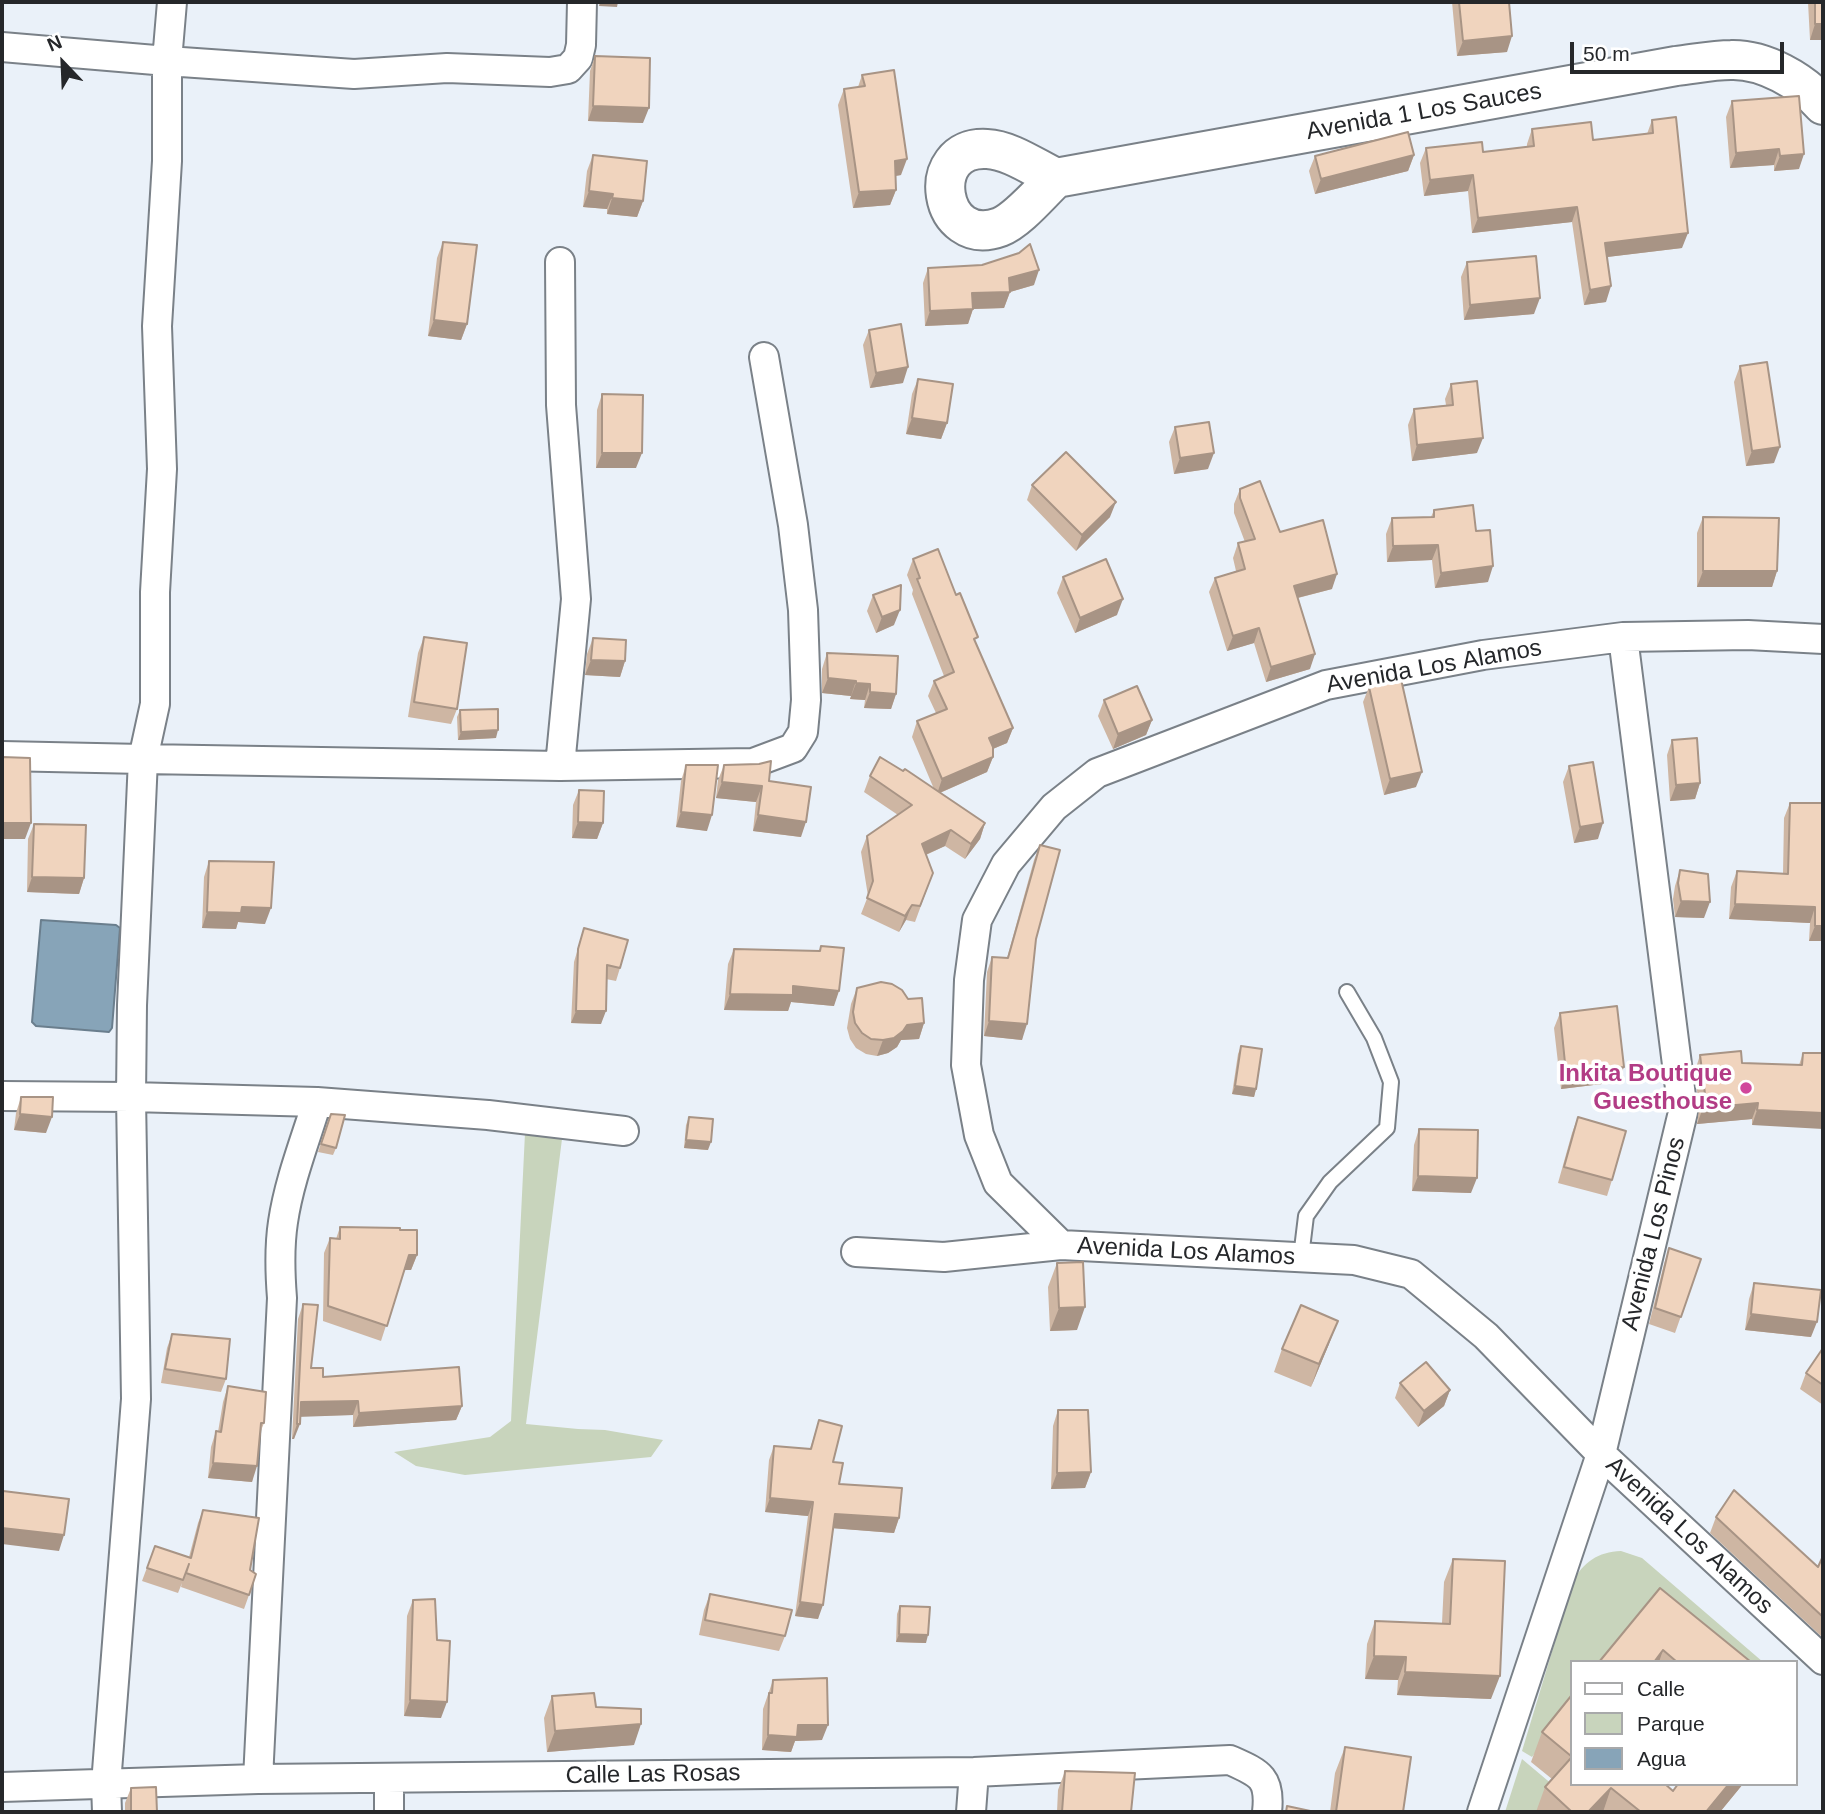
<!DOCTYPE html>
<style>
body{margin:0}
#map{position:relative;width:1825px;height:1814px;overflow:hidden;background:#eaf1f9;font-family:Arial,sans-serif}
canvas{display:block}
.frame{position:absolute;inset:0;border:4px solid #25272a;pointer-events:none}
.legend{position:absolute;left:1570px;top:1660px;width:228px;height:126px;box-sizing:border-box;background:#fff;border:2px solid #a8a9aa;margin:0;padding:9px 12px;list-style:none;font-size:21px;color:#25272a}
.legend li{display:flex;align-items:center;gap:14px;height:35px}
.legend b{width:35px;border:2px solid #a8a9aa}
.north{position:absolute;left:28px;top:28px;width:70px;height:70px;-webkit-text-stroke:5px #fff;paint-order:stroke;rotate:337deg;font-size:19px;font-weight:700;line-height:28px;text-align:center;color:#25272a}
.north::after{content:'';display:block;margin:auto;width:24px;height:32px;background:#25272a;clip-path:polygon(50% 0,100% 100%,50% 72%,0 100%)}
.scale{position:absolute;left:1570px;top:42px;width:214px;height:32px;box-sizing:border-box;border:4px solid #25272a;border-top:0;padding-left:9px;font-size:21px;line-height:24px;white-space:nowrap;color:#25272a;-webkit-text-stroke:5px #fff;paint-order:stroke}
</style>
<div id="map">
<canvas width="1825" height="1814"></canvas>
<div class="frame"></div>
<ul class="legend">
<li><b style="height:9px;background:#fff"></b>Calle</li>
<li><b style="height:19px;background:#c8d4bc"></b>Parque</li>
<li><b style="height:19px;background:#87a4b8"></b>Agua</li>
</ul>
<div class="north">N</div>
<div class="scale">50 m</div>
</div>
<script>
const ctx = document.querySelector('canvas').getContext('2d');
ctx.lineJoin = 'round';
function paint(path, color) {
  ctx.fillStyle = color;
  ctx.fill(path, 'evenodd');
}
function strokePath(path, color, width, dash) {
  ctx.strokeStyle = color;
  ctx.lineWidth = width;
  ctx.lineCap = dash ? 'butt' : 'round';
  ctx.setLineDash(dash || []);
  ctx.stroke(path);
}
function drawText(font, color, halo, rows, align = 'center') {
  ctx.font = font + ' Arial,sans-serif';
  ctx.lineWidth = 7;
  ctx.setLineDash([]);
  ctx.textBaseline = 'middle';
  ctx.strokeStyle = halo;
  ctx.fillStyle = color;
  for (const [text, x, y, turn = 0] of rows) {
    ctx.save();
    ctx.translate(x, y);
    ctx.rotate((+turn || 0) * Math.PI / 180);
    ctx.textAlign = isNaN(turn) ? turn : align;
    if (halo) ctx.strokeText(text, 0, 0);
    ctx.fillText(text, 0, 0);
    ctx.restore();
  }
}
paint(new Path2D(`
 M525,1133l37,6 -36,285 52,5 27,1 58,10 -12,17 -186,18 -49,-9 -22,-14 96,-15 21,-16z
 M1621,1551l21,7 121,104h-192v44l-39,51 -10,-6 51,-169c10,-20 25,-30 48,-31z
 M1522,1759l63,53h-80z`), '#c8d4bc');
const water = new Path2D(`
 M41,920l75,5 4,3 -8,100 -3,4 -73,-6 -4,-4z`);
paint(water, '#87a4b8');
strokePath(water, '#6a7e8d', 2);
const lane = new Path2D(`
 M1301,1257l5,-41 24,-34 57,-54 4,-46 -17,-44 -27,-46`);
const street = new Path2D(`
 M172,2l-5,59v100l-10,165 5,143 -7,123v112l-12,55 417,7 193,-3 40,-15 10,-16 3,-32 -3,-90 -10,-85 -29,-168
 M2,47l165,14 187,13 93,-6 103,4 18,-3 10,-11 3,-13 1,-43
 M1823,639l-75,-4 -125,2 -140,18 -157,30 -229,88 -43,34 -48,57 -29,56 -8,60 -3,85 13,70 19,48 63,62 293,15 57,14 75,62 115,118 222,206
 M2,756l141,3 -11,246 -1,92 186,5c-12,39 -28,79 -34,120 -4,26 -3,51 -1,76l-24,481
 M560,766l16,-167 -15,-194 -1,-143
 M2,1096l129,1 5,302 -30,385 1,28
 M317,1102l171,13 136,16
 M856,1252l88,5 117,-12
 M389,1778v34
 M2,1787l256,-8 716,-7 256,-12c29,13 41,17 37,52
 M971,1812l3,-40
 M1482,1812l119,-358 82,-342 -60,-475`);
const secondary = new Path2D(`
 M1056,178c-21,-10 -46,-28 -69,-29 -65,-4 -49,101 13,78 18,-7 41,-35 56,-49l620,-112c18,-2 37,-6 55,-6 33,-1 71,21 92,45`);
strokePath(lane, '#7a8188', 18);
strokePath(street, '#7a8188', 32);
strokePath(secondary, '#7a8188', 42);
strokePath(lane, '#fff', 14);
strokePath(street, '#fff', 28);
strokePath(secondary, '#fff', 38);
paint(new Path2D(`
 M1452,2h57l-2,50 -50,4z
 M1808,2h15v38h-13z
 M595,56l48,67 -55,-2 2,-50z
 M862,75l39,100 -6,1 1,14 -6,15 -37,3 -15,-103 6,-16 14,-2z
 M1732,101l67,68 -25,2v-6l-44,3 -4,-51z
 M1652,120l30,128 -75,9 -1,45 -22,3 -12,-83 -100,11 -4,-42 -44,5 -4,-33 6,-15 57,4 44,-5v-3l5,-15 61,11 54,-6z
 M593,155l50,46 -6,16 -30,-3v-5l-24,-2 4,-36z
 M1414,155l-6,16 -93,23 -6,-23 6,-15z
 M443,242l24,82 -6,16 -33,-4 9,-78z
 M1467,262l67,52 -70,6 -3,-43z
 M928,268l106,17 -24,7 -6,16 -31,1 -5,15 -43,2 -2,-43z
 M869,330l34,53 -33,5 -7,-43z
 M1740,366l34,97 -28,3 -12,-84z
 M918,379l29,44 -6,16 -35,-5 6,-40z
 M1451,384l26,69 -65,8 -4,-36 6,-16 32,-4 -1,-6z
 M602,394l34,74h-40l1,-58z
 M1175,427l33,42 -34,5 -5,-32z
 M1032,485l78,32 -34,34 -49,-51z
 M1240,489l92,100 -34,9 12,71 -44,13 -12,-39 -27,8 -18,-59 6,-14 21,-7 -3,-13 5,-15 7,-1 -11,-29v-9z
 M1434,510l42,21 12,51 -53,6 -3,-28 -45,2 -1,-28 6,-16 39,-1z
 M1703,517l74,54 -5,16h-75v-54z
 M913,559l63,84 37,85 -6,15 -14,6v8l-6,15 -47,21 45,30 -5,16 -15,20 -20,-13 -19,9 7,18 -18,49 -9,-2 -7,12 -38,-18 7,-18 -7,-44 6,-16 31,-21 -34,-23 6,-16 64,13 -22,-52 5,-16 19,-8 -8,-17 6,-15 10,-5 -32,-82 1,-4 -6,-15z
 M1063,577l54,38 -42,18 -18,-40z
 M873,595l21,30 -18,8 -9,-22z
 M424,637l33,72 -6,15 -43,-7 10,-64z
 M593,638l32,23 -5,16 -35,-2 2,-21z
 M827,653l69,41 -5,15 -27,-1 1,-8 -15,-1 1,-3 -29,-3v-24z
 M1369,687l47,100 -32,8 -21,-93z
 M1104,700l48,20 -6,15 -33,14 -15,-33z
 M460,710l36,28 -38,2 -1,-23z
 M1672,740l28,43 -5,16 -25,2 -3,-46z
 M686,765l21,66 -31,-4 5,-46z
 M724,765l45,16 32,56 -48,-6 3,-29 -40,-4 2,-18z
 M1569,766l29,73 -24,4 -11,-61z
 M579,790l24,33 -6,16 -25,-1 1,-33z
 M1790,803h33v138h-14l1,-18 -81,-4 2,-32 6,-16 46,3 1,-56z
 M34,824l50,54 -5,16 -52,-2 1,-53z
 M1040,845l-4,94 -14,101 -38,-4 3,-64 5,-15 15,1 27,-98z
 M209,861l56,63 -27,-2 -2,7 -34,-1 2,-51z
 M1680,870l24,48 -29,-1 -2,-18 2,-13z
 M584,928l36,40 -4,13 -10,-2 -5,45 -30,-1 3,-61z
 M821,946l13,60 -43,-4 -3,9 -64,-1 4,-46 6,-15 85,2z
 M857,988l67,35 -5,16 -18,1 -4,7 -9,6 -11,3 -11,-2 -10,-6 -6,-9 -3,-11 4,-24z
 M1560,1013l58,69 -57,7 -7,-61z
 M1241,1046l15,43 -2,8 -22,-3 6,-40z
 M1803,1053h20l-71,72v-6l-55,5 2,-14 -4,-39 5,-16 42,8 57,2z
 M21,1097l25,36 -32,-3 2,-17z
 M331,1114l5,34 -3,7 -15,-3z
 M689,1117l19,33 -24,-2 2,-23z
 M1578,1117l34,63 -5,16 -49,-13 14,-50z
 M1419,1129l52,64 -59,-2 2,-46z
 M340,1227l60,3 17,25 -6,15h-7l-23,71 -58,-20 1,-68 6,-15 6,1z
 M1669,1248l32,11 -26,74 -26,-9 15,-60z
 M1057,1263l20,67 -27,1 -2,-44z
 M1754,1283l57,54 -66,-7 4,-31z
 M303,1304l8,64 12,9 139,29 -6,14 -103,7v-12l-53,1 -6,23h-2l6,-120z
 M172,1334l54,45 -5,13 -60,-9 6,-35z
 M1329,1344l-18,43 -37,-15 8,-23z
 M1823,1348v57l-23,-16 6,-16z
 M1400,1383l50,7 -6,16 -26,21 -23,-29z
 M228,1386l36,37 -4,10 -8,49 -44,-4 3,-31 5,-16 2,1 5,-30z
 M1058,1410l33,62 -6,16 -34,1 2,-63z
 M819,1420l20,64 60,34 -5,15 -61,-5 -15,91 -23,-3 13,-100 -43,-4 4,-52 5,-14 36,3z
 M203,1510l47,60 -1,25 -5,14 -63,-22 1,-4 -4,10 -36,-12 13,-35 34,11 9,-34z
 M1716,1517l102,50 5,-11v82l-113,-105z
 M1453,1559l38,140 -94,-4 1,-15 -33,-1 2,-35 8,-23 67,2 2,-41z
 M1660,1588l91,74h-152z
 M710,1594l75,42 -6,15 -80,-16 5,-25z
 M413,1600l24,40 4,78 -37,-2 3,-100z
 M900,1606l26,37 -30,-1 1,-28z
 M773,1680l49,60 -27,1 -4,11 -29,-2 1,-41z
 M552,1696l44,11 38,38 -87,7 -3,-34z
 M1571,1696v88l102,7 5,-7h65l-23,28h-184l9,-25 7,-8 -21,-17 11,-30z
 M1345,1747l58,65h-73l5,-39z
 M1065,1771l66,41h-74l1,-22z
 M131,1788l26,24h-32v-9z`), '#ceb6a3');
paint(new Path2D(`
 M600,2h18l-1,5 -18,-1z
 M1815,24h8v16h-13z
 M1512,36l-5,16 -50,4 6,-15z
 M593,106l56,2 -6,15 -55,-2z
 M1779,149l-5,16 -44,3 6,-15z
 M1804,154l-5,15 -25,2 6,-15z
 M1414,155l-6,16 -93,23 6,-15z
 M907,159l-6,16 -12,2 6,-16z
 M1473,175l-5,16 -44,5 6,-16z
 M896,190l-6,15 -37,3 6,-16z
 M589,191l24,3 -6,15 -24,-2z
 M612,198l31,3 -6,16 -30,-3z
 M1577,207l-5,15 -100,11 6,-15z
 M1688,233l-6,15 -83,10 6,-15z
 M1039,270l-5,15 -24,7 -6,16 -31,1 -5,15 -43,2 5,-15 79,-33z
 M1611,286l-5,16 -22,3 6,-15z
 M1540,298l-6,16 -70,6 6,-15z
 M434,320l33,4 -6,16 -33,-4z
 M908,367l-5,16 -33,5 6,-15z
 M912,418l35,5 -6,16 -35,-5z
 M1483,438l-6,15 -65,8 5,-16z
 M1780,447l-6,16 -28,3 6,-15z
 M602,453h40l-6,15h-40z
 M1214,453l-6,16 -34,5 6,-16z
 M1116,502l-6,15 -34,34 6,-16z
 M1438,545l-6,15 -45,2 6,-16z
 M1493,566l-5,16 -53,6 6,-15z
 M1703,571h74l-5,16h-75z
 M1337,574l-5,15 -43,11 5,-14z
 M1123,599l-6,16 -42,18 5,-15z
 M900,610l-6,15 -18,8 6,-16z
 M1259,628l-5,15 -27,8 6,-15z
 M1315,654l-5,15 -44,13 5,-15z
 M591,660l34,1 -5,16 -35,-2z
 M828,678l28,3 -5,15 -29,-3z
 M856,683l14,1 -5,16 -15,-1z
 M870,692l26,2 -5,15 -27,-1z
 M1152,720l-6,15 -33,14 5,-15z
 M1013,728l-6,15 -24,10 6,-15z
 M498,730l-2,8 -38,2 3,-8z
 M993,757l-6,15 -50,22 5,-15z
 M1422,772l-6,15 -32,8 6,-16z
 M722,782l40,4 -6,16 -40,-4z
 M1700,783l-5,16 -25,2 6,-16z
 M681,812l31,3 -5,16 -31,-4z
 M758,815l48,7 -5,15 -48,-6z
 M578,822l25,1 -6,16 -25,-1z
 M2,823h29l-6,16h-23z
 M985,823l-5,16 -15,20 6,-15z
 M1603,823l-5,16 -24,4 6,-16z
 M951,830l-6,16 -29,13 6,-15z
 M32,877l52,1 -5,16 -52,-2z
 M1681,901l29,1 -6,16 -29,-1z
 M1735,904l80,3 -5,16 -81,-4z
 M912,905l-6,15 -7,12 6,-16z
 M242,907l29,1 -6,16 -27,-2 -2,7 -34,-1 5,-16z
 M1815,926h8v15h-14z
 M793,986l46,5 -5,15 -43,-4 -3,9 -64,-1 6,-16z
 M576,1011h30l-5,13 -30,-1z
 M989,1021l38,3 -5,16 -38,-4z
 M924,1023l-5,16 -18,1 -4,7 -9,6 -11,3 6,-16 24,-15z
 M1624,1067l-6,15 -57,7 5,-16z
 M1235,1086l21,3 -2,8 -22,-3z
 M1758,1103l-6,16 -55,5 6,-16z
 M1757,1110l66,3v16l-71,-4z
 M20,1114l32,3 -6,16 -32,-3z
 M686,1140l25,2 -3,8 -24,-2z
 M1418,1176l59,2 -6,15 -59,-2z
 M409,1255h8l-6,15h-8z
 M1085,1307l-8,23 -27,1 9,-23z
 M1751,1314l66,8 -6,15 -66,-7z
 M1338,1321l-9,23 -18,43 8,-23z
 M1450,1390l-6,16 -26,21 6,-16z
 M358,1401l-5,14 -56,2 4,-15z
 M462,1406l-6,14 -103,7 6,-14z
 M297,1424h3l-6,15h-2z
 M213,1463l44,3 -5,16 -44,-4z
 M1091,1472l-6,16 -34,1 6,-16z
 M770,1498l43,4 -5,14 -43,-4z
 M835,1514l64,4 -5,15 -64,-5z
 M2,1528l62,7 -5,16 -57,-7z
 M800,1602l23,3 -5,14 -23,-3z
 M899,1634l29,1 -2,8 -30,-1z
 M1663,1650l-4,12h-5z
 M1374,1656l32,1 -8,23 -33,-1z
 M1405,1672l95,4 -9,23 -94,-4z
 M410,1700l37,2 -6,16 -37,-2z
 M641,1724l-7,21 -87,7 8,-21z
 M798,1725h30l-6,15 -27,1 -4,11 -29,-2 6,-15z
 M1729,1784h14l-23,28h-14z
 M1611,1788l-8,24h-15z`), '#a89485');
const building = new Path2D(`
 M1459,2h50l3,34 -49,5z
 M1815,2h8v22h-8z
 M595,56l55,2 -1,50 -56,-2z
 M894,70l13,89 -12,2 1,29 -37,2 -15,-103 21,-3 -3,-11z
 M1799,96l5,58 -24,2 -1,-7 -43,4 -4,-52z
 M1676,117l12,116 -83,10 6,43 -21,4 -13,-83 -99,11 -5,-43 -43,5 -4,-32 56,-6 1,10 51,-6 -2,-17 59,-7 2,18 60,-7 -1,-13z
 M1408,132l6,23 -93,24 -6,-23z
 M593,155l54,6 -4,40 -31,-3 1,-4 -24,-3z
 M443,242l34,3 -10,79 -33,-4z
 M1030,244l9,26 -30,8 1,14 -38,1 1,16 -43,2 -2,-43 54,-3 37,-12z
 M1536,256l4,42 -70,7 -3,-43z
 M901,324l7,43 -32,6 -7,-43z
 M1767,362l13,85 -28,4 -12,-85z
 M918,379l35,5 -6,39 -35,-5z
 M1477,381l6,57 -66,7 -3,-36 39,-4 -2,-21z
 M602,394l41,1 -1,58h-40z
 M1209,422l5,31 -34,5 -5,-31z
 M1066,452l50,50 -34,33 -50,-50z
 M1260,481l20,51 43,-12 14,54 -43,12 21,68 -44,13 -12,-39 -26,8 -18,-58 30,-9 -7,-26 17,-4 -15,-41v-9z
 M1473,505l3,26 14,-1 3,36 -52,7 -3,-28 -45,1 -1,-28 42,-1v-7z
 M1703,517l76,1 -2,53h-74z
 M938,549l18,46 4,-2 18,44 -4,2 39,89 -24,10 4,9v10l-51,22 -25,-58 30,-12 -13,-28 20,-9 -37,-93 3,-1 -7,-19z
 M1106,559l17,40 -43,19 -17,-41z
 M901,585l-1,25 -18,7 -9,-22z
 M424,637l43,6 -10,66 -43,-7z
 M593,638l33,2 -1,21 -34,-1z
 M827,653l71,3 -2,38 -26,-2v-8l-14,-1v-2l-28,-3z
 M1401,679l21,93 -32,7 -21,-92z
 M1137,686l15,34 -34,14 -14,-34z
 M498,709v21l-37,2 -1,-22z
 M1697,738l3,45 -24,2 -4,-45z
 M2,757l28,1 1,65h-29z
 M880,757l23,14 2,-2 80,54 -14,21 -20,-14 -29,14 11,29 -13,33 -8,-1 -7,11 -38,-18 6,-17 -6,-45 45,-31 -42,-29z
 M771,761l-2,20 42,6 -5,35 -48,-7 4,-29 -40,-4 2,-17 35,-1z
 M1593,762l10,61 -23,4 -11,-61z
 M686,765h32l-6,50 -31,-3z
 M579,790l25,1 -1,32 -25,-1z
 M1790,803h33v123h-8v-19l-80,-3 2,-33 51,3z
 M34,824l52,1 -2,53 -52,-1z
 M1040,845l20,5 -24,89 -9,85 -38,-3 3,-64 16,1z
 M209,861l65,1 -3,46 -29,-1 -1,6 -34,-1z
 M1680,870l28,4 2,28 -29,-1 -3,-18z
 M584,928l44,12 -8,28 -13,-3 -1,46h-30l2,-62z
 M821,946l23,2 -5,43 -46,-5v9l-63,-1 4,-45 86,2z
 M881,982l11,2 10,6 6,9 14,-1 2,25 -17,2 -4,6 -9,7 -11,2 -12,-1 -9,-6 -7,-10 -2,-11 4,-24z
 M1617,1006l7,61 -58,6 -6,-60z
 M1241,1046l21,3 -6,40 -21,-3z
 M1741,1051l1,12 60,2 1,-12h20v60l-66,-3 1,-7 -55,5 2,-14 -5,-39z
 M21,1097h32l-1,20 -32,-3z
 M331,1114l14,1 -9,33 -15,-4z
 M689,1117l24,2 -2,23 -25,-2z
 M1578,1117l48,14 -14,49 -48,-13z
 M1419,1129l59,1 -1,48 -59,-2z
 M340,1227l60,1v2h17v25h-8l-22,71 -59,-20 2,-68 10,1z
 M1669,1248l32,11 -20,58 -26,-9z
 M1083,1262l2,45 -26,1 -2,-45z
 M1754,1283l67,7 -4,32 -66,-8z
 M303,1304l15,1 -7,63h12v9l136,-10 3,39 -103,7 -1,-12 -57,1 -1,22h-3z
 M1301,1305l37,16 -19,43 -37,-15z
 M172,1334l58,5 -4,40 -61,-10z
 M1823,1348v37l-17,-12z
 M1426,1362l24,28 -26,21 -24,-28z
 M228,1386l38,6 -2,31h-3l-4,43 -44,-3 3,-32 5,1z
 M1058,1410h30l3,62 -34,1z
 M819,1420l23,6 -9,36 10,1 -4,21 63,4 -3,30 -64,-4 -12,91 -23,-3 13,-100 -43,-4 4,-52 37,3z
 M1734,1490l84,77 5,-11v61l-107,-100z
 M3,1491l66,8 -5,36 -62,-7z
 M203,1510l56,8 -9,52 6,4 -7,21 -63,-22 3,-9 -6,16 -36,-12 8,-22 36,12z
 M1453,1559l52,2 -5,115 -95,-4 1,-15 -32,-1 1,-35 75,3z
 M1660,1588l91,74h-74l-14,-12 -9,12h-55z
 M710,1594l82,16 -7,26 -80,-16z
 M435,1599l2,41 13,1 -3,61 -37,-2 3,-100z
 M900,1606l30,1 -2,28 -29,-1z
 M827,1678l1,47h-30l-1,12 -29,-2 1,-42h3l1,-13z
 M594,1693l2,14 45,2v15l-86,7 -3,-35z
 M1571,1696v60l-29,-24z
 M1345,1747l66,10 -8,55h-67z
 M1571,1758v26h94l8,7 5,-7h51l-23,28h-65l-30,-24 -23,24h-16l-27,-25z
 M1065,1771l70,2 -4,39h-69z
 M156,1787l1,25h-26v-24z
 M1287,1806l28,6h-29z`);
paint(building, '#f0d4be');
strokePath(building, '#a89485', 2);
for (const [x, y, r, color] of [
 [1746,1088,7,"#d1479c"]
]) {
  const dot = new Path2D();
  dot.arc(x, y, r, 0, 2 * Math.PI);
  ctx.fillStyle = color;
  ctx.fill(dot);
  strokePath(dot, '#fff', 2.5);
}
drawText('24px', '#25272a', '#fff', [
 ["Avenida 1 Los Sauces",1424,112,-10],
 ["Avenida Los Alamos",1434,667,-10],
 ["Avenida Los Pinos",1654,1234,-76],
 ["Avenida Los Alamos",1186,1252,3],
 ["Avenida Los Alamos",1689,1536,43],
 ["Calle Las Rosas",653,1775,-1]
]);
drawText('bold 24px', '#b23c85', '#fff', [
 ["Inkita Boutique",1732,1074],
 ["Guesthouse",1732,1102]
], 'right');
</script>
